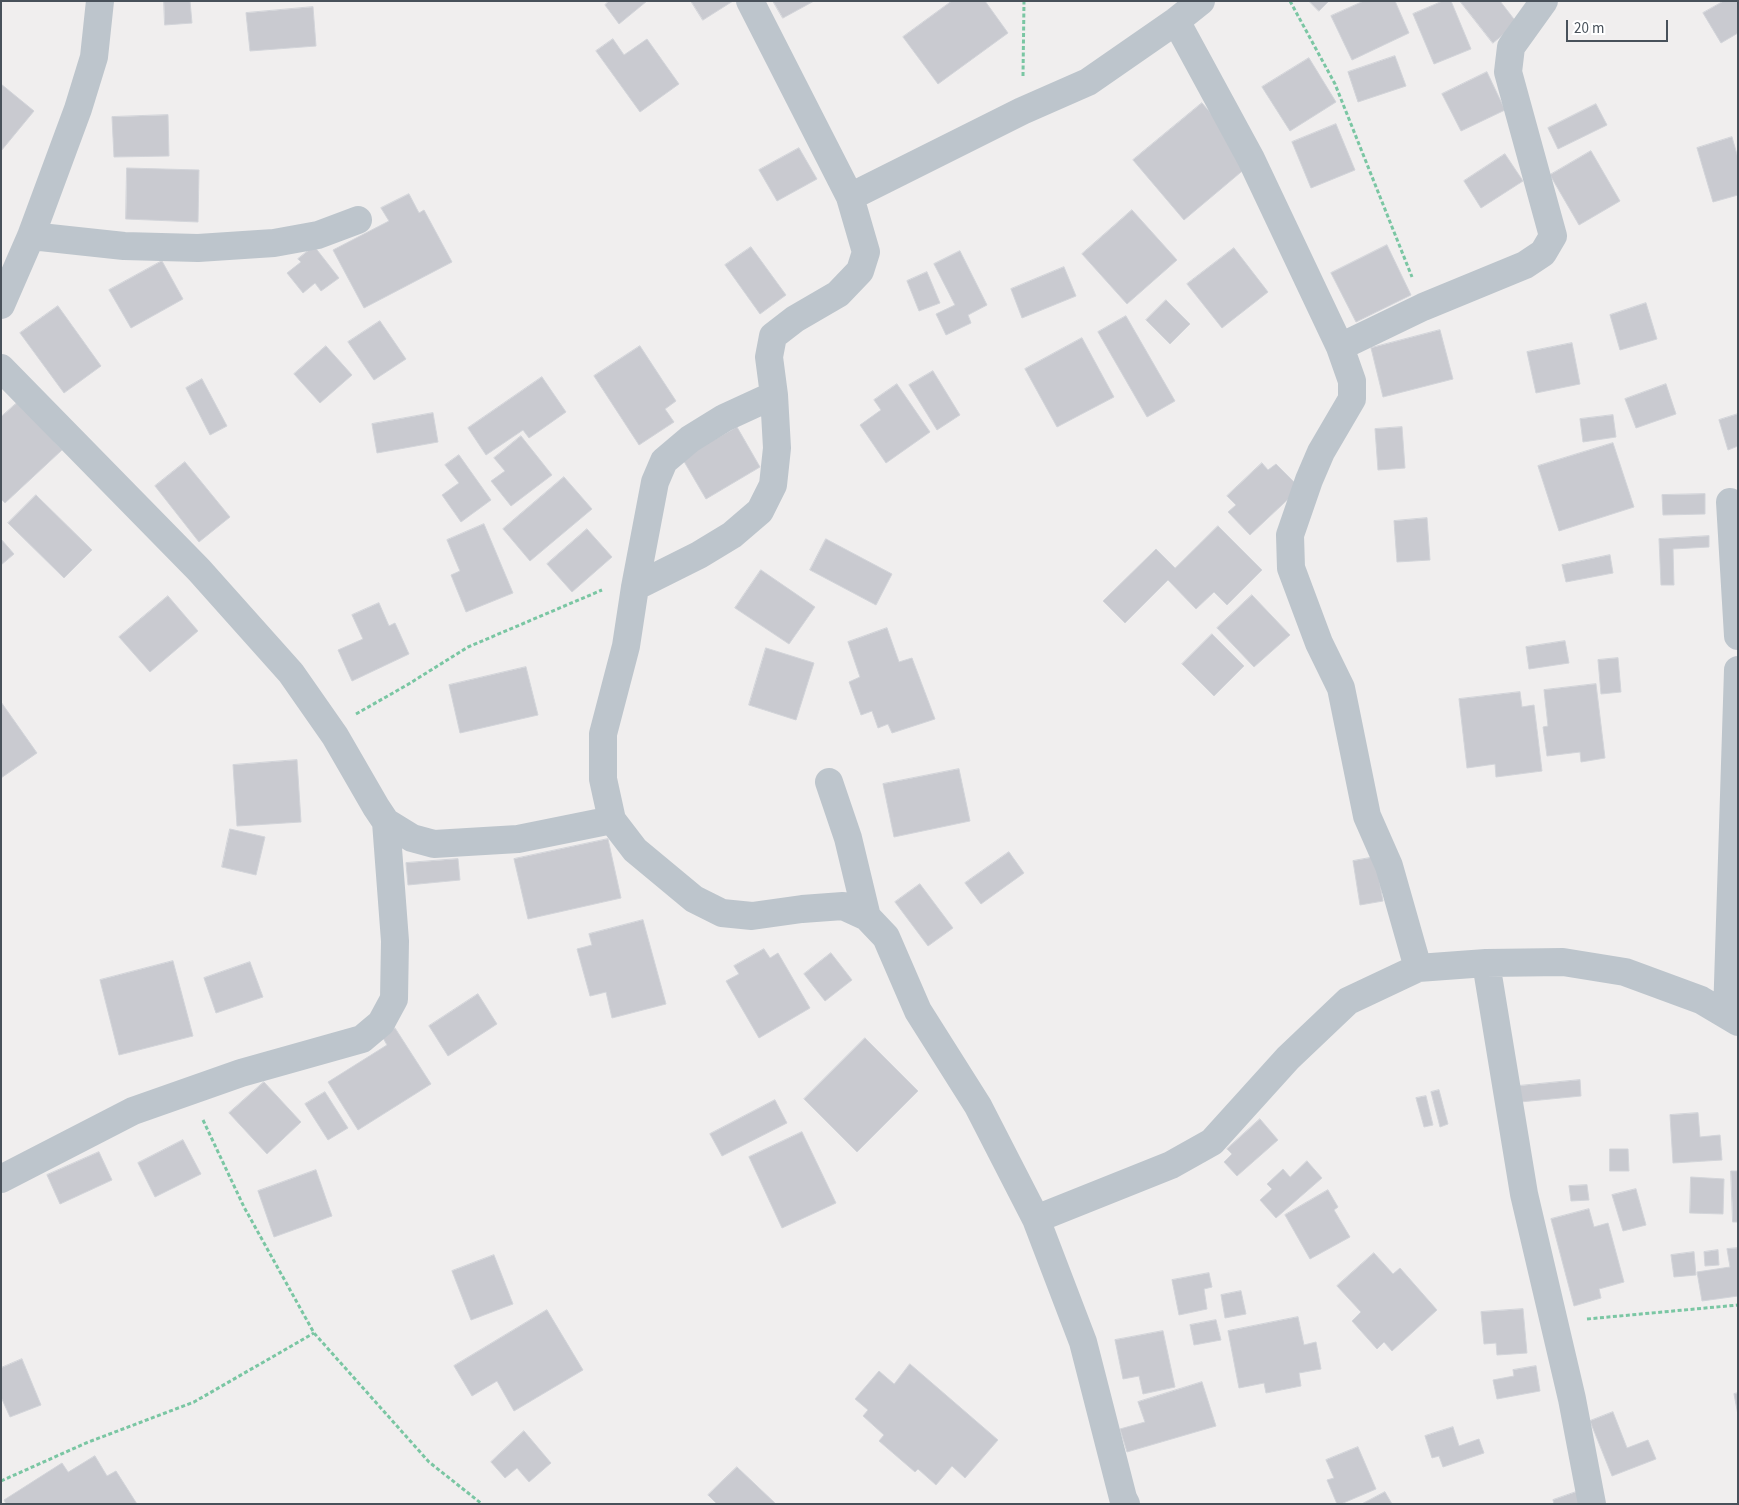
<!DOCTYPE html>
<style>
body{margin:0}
#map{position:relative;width:1739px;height:1505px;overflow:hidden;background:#f0eeee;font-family:"Source Sans 3",sans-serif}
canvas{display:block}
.frame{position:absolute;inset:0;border:2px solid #48515a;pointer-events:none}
.scale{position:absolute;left:1566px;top:20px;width:102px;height:22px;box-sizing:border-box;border:2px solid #48515a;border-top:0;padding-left:6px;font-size:15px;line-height:18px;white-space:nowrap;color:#48515a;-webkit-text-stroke:4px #fff;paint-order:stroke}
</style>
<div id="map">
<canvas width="1739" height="1505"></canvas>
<div class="frame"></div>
<div class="scale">20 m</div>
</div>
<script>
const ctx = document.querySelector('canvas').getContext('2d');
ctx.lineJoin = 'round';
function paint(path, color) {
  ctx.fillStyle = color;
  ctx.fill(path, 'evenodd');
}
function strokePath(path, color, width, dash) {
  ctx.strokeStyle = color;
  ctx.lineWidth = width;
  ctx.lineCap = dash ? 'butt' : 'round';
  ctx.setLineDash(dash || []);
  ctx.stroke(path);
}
const building = new Path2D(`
 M164,1h33h-7l2,22 -27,2z
 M609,1h38l-28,23 -14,-19z
 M691,1h42l-30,19z
 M773,1h41l-31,17z
 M952,1h33l23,32 -70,51 -35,-47z
 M1309,1h20l-10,10z
 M1364,1h31l14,32 -57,27 -21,-44z
 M1443,1h8l20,48 -37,15 -21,-50z
 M1460,1h40l17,22 -24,20z
 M1724,1h14v32l-17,10 -18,-30z
 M313,7l3,39 -66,5 -4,-38z
 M613,39l11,16 23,-16 32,45 -39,28 -44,-61z
 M1395,56l11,30 -48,16 -10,-30z
 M1309,58l27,44 -46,29 -28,-44z
 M1487,72l18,38 -44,21 -19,-37z
 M1,84l33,27 -33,40z
 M1202,103l51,59 -69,58 -51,-60z
 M1596,104l11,21 -49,24 -10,-21z
 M168,115l1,41 -55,1 -2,-40z
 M1336,124l19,46 -44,18 -19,-46z
 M1732,137l6,21v37l-25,7 -16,-54z
 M799,148l18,31 -40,22 -18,-31z
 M1591,151l29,50 -41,24 -29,-50z
 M1505,154l18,27 -42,27 -17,-27z
 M127,168l72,2 -1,52 -72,-3z
 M409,194l10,19 5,-3 28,52 -88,46 -31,-58 56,-29 -8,-13z
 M1132,210l45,50 -50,44 -45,-50z
 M1387,245l24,50 -55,27 -25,-49z
 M314,246l25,32 -18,13 -6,-8 -12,10 -16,-20 14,-11 -3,-3z
 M751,247l35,48 -26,19 -35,-49z
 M1234,248l34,44 -46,36 -35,-44z
 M960,251l27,54 -19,10 3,8 -25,12 -10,-21 19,-9 -21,-41z
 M162,261l21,38 -52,29 -22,-38z
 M1064,267l12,29 -54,22 -11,-29z
 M927,272l13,31 -21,8 -12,-30z
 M1166,300l24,24 -20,20 -24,-24z
 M1646,303l11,36 -37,11 -10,-35z
 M58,306l43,60 -37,27 -44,-60z
 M1126,316l49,85 -28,16 -49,-85z
 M380,321l26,38 -32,21 -26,-38z
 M1440,330l13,49 -70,18 -12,-49z
 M1082,338l32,59 -57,30 -32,-58z
 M1572,343l8,41 -44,9 -9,-41z
 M326,346l26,29 -32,28 -26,-29z
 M640,346l36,55 -11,8 9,13 -35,23 -45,-69z
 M933,371l27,44 -23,15 -28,-45z
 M542,377l24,35 -37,26 -6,-8 -37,25 -18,-27z
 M202,379l25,47 -17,9 -24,-47z
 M897,384l33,48 -44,31 -26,-38 21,-15 -7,-10z
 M1666,384l10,30 -40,14 -11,-29z
 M18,402l44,48 -57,53 -4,-4v-82z
 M433,413l5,29 -61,11 -5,-29z
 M1738,414v32l-10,4 -9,-30z
 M1613,415l3,22 -33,5 -3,-23z
 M737,427l23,40 -54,32 -24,-41z
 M1402,427l3,41 -27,2 -3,-41z
 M521,436l31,39 -41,31 -20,-25 14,-10 -11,-13z
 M1613,443l21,64 -75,24 -21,-65z
 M459,455l32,45 -30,22 -19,-27 17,-12 -14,-18z
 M185,462l45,55 -31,25 -44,-56z
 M1262,463l6,7 8,-6 24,24 -50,47 -22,-23 8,-7 -9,-9z
 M564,477l28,32 -62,52 -27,-32z
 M1705,494v20l-42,1 -1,-20z
 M36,495l56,55 -28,28 -56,-55z
 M1427,518l3,42 -33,2 -3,-41z
 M484,524l29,69 -47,19 -15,-37 9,-4 -13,-31z
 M1218,526l44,44 -35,35 -13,-13 -18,17 -28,-29 -43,43 -22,-22 53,-52 19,19z
 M587,529l25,28 -40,35 -25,-28z
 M1709,536v11l-36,2 1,36h-13l-2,-46z
 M1,539l13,15 -13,11z
 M826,539l66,35 -16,31 -66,-35z
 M1610,555l3,18 -47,9 -4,-17z
 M761,570l54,37 -26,37 -54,-36z
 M1252,595l38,40 -36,32 -37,-39z
 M168,596l30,35 -48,41 -31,-35z
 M379,603l10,23 6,-3 14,31 -57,27 -14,-31 25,-11 -11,-24z
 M887,628l12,34 13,-4 23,61 -43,14 -4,-9 -10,4 -6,-17 -11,4 -12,-33 11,-5 -12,-35z
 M1212,634l32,32 -30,30 -32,-32z
 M1565,641l4,22 -40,6 -3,-22z
 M766,648l48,15 -18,57 -47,-15z
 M1618,658l3,34 -20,2 -3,-34z
 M526,667l12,48 -78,18 -11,-48z
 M1596,684l9,74 -24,4 -1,-10 -33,4 -4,-29 5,-1 -4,-36z
 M1520,692l2,15 12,-2 8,66 -46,6 -1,-13 -28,4 -8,-69z
 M1,702l36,51 -36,25z
 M297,760l4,62 -64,4 -4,-61z
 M959,769l11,52 -76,16 -11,-53z
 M230,829l35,8 -9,38 -34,-8z
 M608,839l13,59 -93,21 -14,-60z
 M1009,852l15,21 -43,31 -16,-21z
 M1375,857l8,44 -23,4 -7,-44z
 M458,859l2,21 -52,5 -2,-22z
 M920,884l33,44 -25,18 -33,-44z
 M643,920l23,84 -54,14 -6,-26 -16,4 -13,-47 15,-4 -3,-11z
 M764,949l6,9 8,-5 32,55 -51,30 -33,-57 13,-7 -5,-8z
 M831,953l21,27 -27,21 -21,-27z
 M173,961l20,75 -74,19 -19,-75z
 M250,962l13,35 -47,16 -12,-35z
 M478,994l19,30 -49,32 -19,-30z
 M395,1028l36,56 -73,46 -30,-48 59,-37 -5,-9z
 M865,1038l53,53 -61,61 -53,-53z
 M1580,1080l1,16 -61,6 -2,-16z
 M264,1082l37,40 -34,32 -38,-41z
 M1439,1090l9,34 -8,3 -9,-35z
 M325,1092l23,36 -20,12 -23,-36z
 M1426,1096l7,29 -9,2 -8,-29z
 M775,1100l12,23 -65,33 -12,-22z
 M1698,1113l2,24 20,-2 2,25 -49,3 -3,-48z
 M1260,1119l18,21 -41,36 -13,-14 8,-8 -5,-5z
 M802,1132l34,71 -54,25 -33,-71z
 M183,1140l18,34 -46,23 -17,-34z
 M1610,1149h18l1,22h-19z
 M99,1152l13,28 -52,24 -13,-29z
 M1307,1161l15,17 -46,40 -16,-18 12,-11 -5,-5 16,-15 7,8z
 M316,1170l16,46 -58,21 -16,-46z
 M1731,1171h7v51h-5z
 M1691,1177l33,2 -1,35 -33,-1z
 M1587,1185l2,15 -18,1 -2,-15z
 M1636,1189l10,36 -23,6 -11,-36z
 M1328,1190l10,17 -4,3 16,27 -40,22 -25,-44z
 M1589,1209l5,18 14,-4 16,59 -25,7 2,9 -27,8 -23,-87z
 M1738,1248v48l-36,5 -5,-29 33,-5 -3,-18z
 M1718,1250l1,15 -14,1 -1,-14z
 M1694,1252l2,23 -22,2 -3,-22z
 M1374,1253l19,21 7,-6 37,42 -45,41 -8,-9 -7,7 -25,-28 9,-9 -24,-26z
 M494,1255l19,49 -42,16 -19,-49z
 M1209,1273l3,14 -8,2 3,20 -28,6 -7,-35z
 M1241,1291l5,23 -21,4 -4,-23z
 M1523,1309l4,44 -30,2 -1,-12 -12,1 -3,-32z
 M547,1310l36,60 -69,41 -17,-30 -25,15 -18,-30z
 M1298,1317l6,28 12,-3 5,27 -22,4 2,13 -35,7 -2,-10 -25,5 -11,-57z
 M1216,1320l5,20 -27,5 -4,-20z
 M1163,1331l12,56 -32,7 -4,-18 -16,3 -8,-39z
 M22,1359l19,46 -31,12 -9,-20v-29z
 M910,1364l88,76 -33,38 -13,-12 -16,19 -18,-16 -3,3 -36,-31 5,-6 -21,-19 5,-6 -13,-11 24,-28 15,13z
 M1536,1366l4,25 -43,8 -4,-19 21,-4 -1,-6z
 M1202,1382l14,44 -89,26 -7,-23 25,-7 -7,-20z
 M1738,1393v22l-4,-21z
 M1613,1412l14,36 21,-8 8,19 -44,17 -22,-55z
 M1453,1427l6,19 20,-7 5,14 -41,14 -4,-11 -7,2 -7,-22z
 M524,1431l27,32 -22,19 -12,-14 -12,10 -14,-16z
 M1358,1447l18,42 -35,15h-4l-10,-24 7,-2 -8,-18z
 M95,1456l12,20 9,-5 21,33h-131l-2,-4 58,-37 6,9z
 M737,1467l39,37h-59l-9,-9z
 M1579,1491l4,13h-29l-1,-4z
 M1385,1492l7,12h-30z`);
paint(building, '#c9cad0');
strokePath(building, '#d2d4d9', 1);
strokePath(new Path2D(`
 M1290,1l45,83 77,193
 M1023,76l1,-75
 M356,714l51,-29 61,-38 134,-57
 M203,1120l41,87 70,126 115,129 53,42
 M1587,1319l151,-14
 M1,1481l85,-38 108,-41 120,-69`), '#7ac6a3', 3, [4, 2.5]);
strokePath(new Path2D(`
 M1176,21l75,138 89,188 12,34v18l-31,53 -12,28 -19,55 1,33 28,75 22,45 26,128 22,50 29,102
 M850,197l172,-86 66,-29 88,-61 25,-20
 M31,236l93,10 74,2 76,-5 44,-8 40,-15
 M1,305l30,-69 47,-127 16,-52 6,-56
 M1340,347l83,-40 102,-42 18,-12 10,-17 -45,-164 3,-25 33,-46
 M1,368l198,202 92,103 44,63 41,71 10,15 26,16 22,6 84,-5 94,-19
 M774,395l-50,23 -34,21 -26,22 -9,21 -20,105 -9,59 -23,88v45l9,41 23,30 59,49 28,14 30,3 50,-7 41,-3 24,11 19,20 32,74 60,95 58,113 47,123 40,156 3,6
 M1730,502l8,134
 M635,587l64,-32 33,-20 28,-24 13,-26 4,-37 -3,-53 -5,-38 4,-21 22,-17 43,-25 22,-23 6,-19 -16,-55 -100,-196
 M829,782l19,56 19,79
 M1486,963l38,231 48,205 20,105
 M1727,1015l11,-345
 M1,1179l132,-68 108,-38 121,-34 19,-16 13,-24 1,-58 -9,-119
 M1036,1219l135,-54 41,-23 76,-84 60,-57 70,-33 68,-5 77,-1 62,10 76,28 37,22`), '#bdc5cc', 28);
</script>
